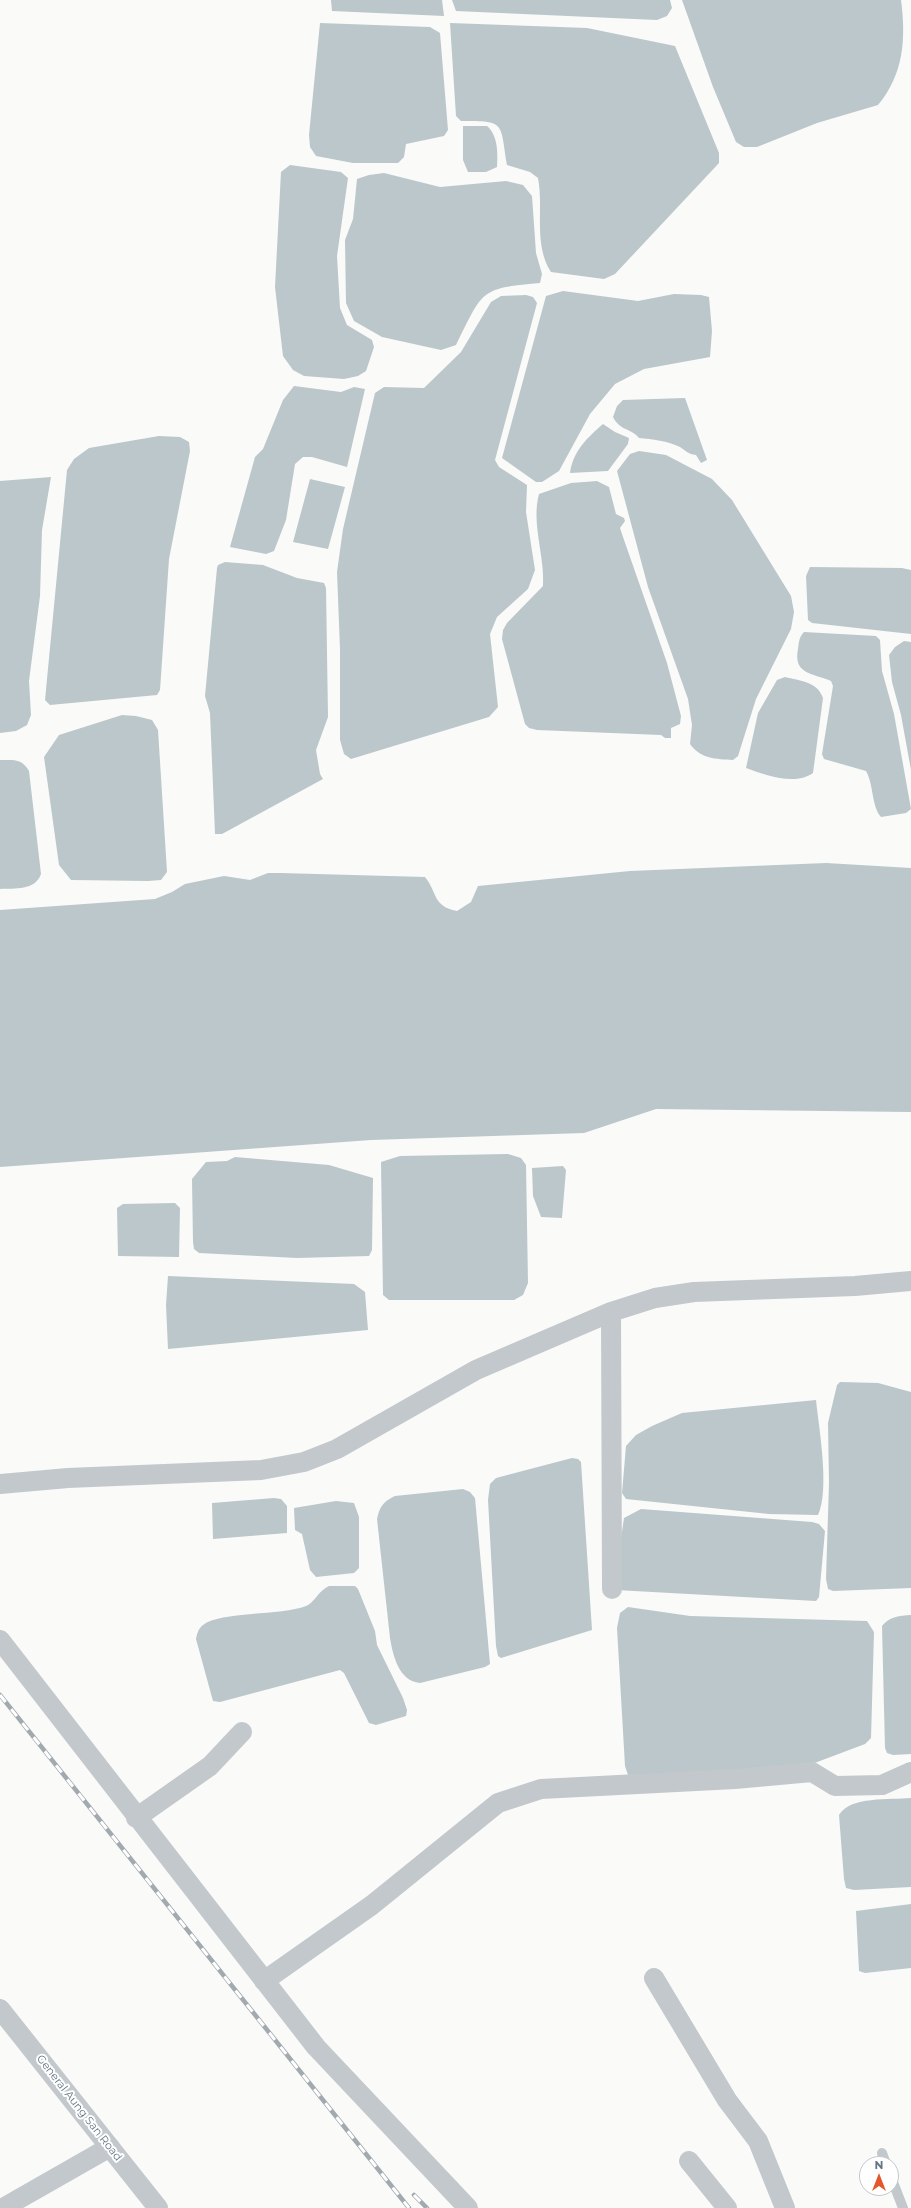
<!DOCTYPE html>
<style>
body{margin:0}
#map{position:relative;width:911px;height:2208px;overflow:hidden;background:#fafaf8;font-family:Montserrat,sans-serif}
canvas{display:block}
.north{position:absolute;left:859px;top:2156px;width:40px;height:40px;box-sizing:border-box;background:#fff;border:1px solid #c1c8cd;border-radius:50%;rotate:0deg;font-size:11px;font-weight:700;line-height:16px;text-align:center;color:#657683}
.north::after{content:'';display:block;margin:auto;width:14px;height:18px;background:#e4572e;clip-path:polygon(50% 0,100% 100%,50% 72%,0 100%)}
</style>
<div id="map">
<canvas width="911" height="2208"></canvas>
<div class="north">N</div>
</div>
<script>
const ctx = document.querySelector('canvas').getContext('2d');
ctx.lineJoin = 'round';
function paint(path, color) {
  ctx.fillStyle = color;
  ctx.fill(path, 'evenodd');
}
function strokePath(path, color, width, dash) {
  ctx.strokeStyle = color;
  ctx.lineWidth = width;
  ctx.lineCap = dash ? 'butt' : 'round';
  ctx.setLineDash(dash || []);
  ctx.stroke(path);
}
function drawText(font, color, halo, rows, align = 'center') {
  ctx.font = font + ' Montserrat,sans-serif';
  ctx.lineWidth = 4;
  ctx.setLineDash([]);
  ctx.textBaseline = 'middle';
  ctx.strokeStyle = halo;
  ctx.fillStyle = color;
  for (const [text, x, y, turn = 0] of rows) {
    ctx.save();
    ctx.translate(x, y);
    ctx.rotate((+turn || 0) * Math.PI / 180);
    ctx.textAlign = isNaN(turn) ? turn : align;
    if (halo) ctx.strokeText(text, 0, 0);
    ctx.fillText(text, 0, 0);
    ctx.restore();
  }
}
paint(new Path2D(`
 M331,0h111l2,16 -112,-5z
 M452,0h218l2,8 -5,8 -10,4 -201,-9z
 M682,0h219c5,38 3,74 -23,105l-61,18 -60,24h-13l-8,-5 -23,-55z
 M320,23l110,4 10,6 8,97 -4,6 -38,8 -2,13 -6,6h-45l-37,-7 -6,-9 -1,-12z
 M450,23l137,5 88,18 44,107v10l-104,111 -11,5 -53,-7c-18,-28 -7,-63 -13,-94l-8,-6 -23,-7c-7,-43 -1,-44 -46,-44l-5,-5z
 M463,126h24c11,9 11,28 10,41l-11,5h-18l-5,-12z
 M290,165l51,7 7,6 -11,78 3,52 7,17 25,15 2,7 -8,24 -8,5 -14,3 -40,-3 -11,-6 -10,-14 -8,-69 6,-115z
 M384,173l56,14 66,-6 17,4 9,11 4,57 6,21 -2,9c-62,5 -57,9 -84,62l-15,5 -59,-13 -28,-16 -8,-18 -1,-63 8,-21 4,-40 12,-4z
 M563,291l75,10 36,-7 27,1 8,2 3,34 -2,26 -66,12 -29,15 -25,30 -31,57 -17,11h-6l-34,-24 44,-162z
 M526,295l7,2 4,6 -42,157 4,7 28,18 -1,27 9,58 -7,19 -31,28 -7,17 8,73 -9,10 -138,42 -7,-5 -4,-14v-91l-3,-77 6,-43 32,-136 9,-6 40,1 37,-36 30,-50 10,-6z
 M294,386l47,6 13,-5 11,2 -18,78 -35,-10h-9l-8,7 -9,56 -12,31 -8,3 -36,-7 25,-90 8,-8 20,-49z
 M685,398l22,62 -6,3 -5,-8c-8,-1 -10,-4 -16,-8 -12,-6 -28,-8 -41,-9 -8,-10 -19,-7 -26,-21l4,-11 6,-6z
 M603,424l12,8 14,6 -1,6 -20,27 -38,2c3,-22 17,-35 33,-49z
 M159,436l21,1 9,5 1,9 -21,108 -9,131 -3,5 -107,10 -5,-5 22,-230 7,-11 15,-11z
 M639,451l27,4 46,24 20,21 59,96 3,16 -3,17 -35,70 -18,57 -5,4c-17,-1 -32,-1 -43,-16l2,-19 -4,-26 -40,-112 -31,-116 13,-17z
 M51,477l-9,53 -2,66 -11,85 2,34 -4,10 -11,6 -16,2v-252z
 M310,479l35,8 -17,62 -35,-7z
 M597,481l12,6 7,27 8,4 1,3 -5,7 3,9 44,126 14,53 -1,8 -9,4v10h-6l-4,-3 -124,-5 -8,-2 -4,-4 -23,-85 1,-9 4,-7 36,-37c2,-30 -12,-63 -4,-92l32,-11z
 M225,562l38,3 34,13 27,5 2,5 2,129 -12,33 4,24 3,5 -101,55h-7l-5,-121 -5,-17 12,-128 1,-3z
 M810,567l92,1 9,2v64l-99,-11 -4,-3 -2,-44z
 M804,632l72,4 4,4 2,31 12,43 17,95 -5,4 -25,4c-10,-12 -7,-32 -15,-46l-42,-12 -2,-5 11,-68 -2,-5c-19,-8 -38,-7 -33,-32 1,-7 1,-12 6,-17z
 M904,641l7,1v128l-10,-55 -9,-33 -3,-27 6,-8z
 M785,677c15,4 32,4 38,21l-10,75c-18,13 -48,2 -67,-5l12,-55 19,-33z
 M122,715l14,1 16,4 6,10 9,142 -6,8 -13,1 -77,-1 -12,-15 -15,-108 15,-22z
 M0,760c13,0 22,-2 29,11l12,103c-6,17 -26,14 -41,15z
 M826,863l85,5v244l-255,-3 -72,24 -213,7 -371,27v-257l155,-11 17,-7 13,-8 39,-8 26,4 18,-7h12l145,4c13,16 7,29 32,34l14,-9 7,-16 152,-15z
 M508,1154l13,4 5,7 2,118 -5,12 -9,5h-125l-6,-5 -2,-133 19,-6z
 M235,1157l94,8 44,13 -1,72 -3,6 -72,2 -98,-5 -5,-4 -1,-7 -1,-63 14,-17 21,-1z
 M563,1166l3,4 -4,48 -21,-1 -8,-21 -1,-28z
 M175,1203l5,5 -1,49 -61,-1 -1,-48 6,-4z
 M168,1276l186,8 11,8 3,38 -200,19 -2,-44z
 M840,1382l38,1 33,9v196l-78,3 -5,-2 -2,-10 3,-96 -1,-60 9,-38z
 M816,1400c3,29 14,90 2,115l-49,-1 -143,-15 -4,-6 4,-47 10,-11 16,-9 30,-13z
 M572,1458l6,1 3,3 11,168 -91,28 -3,-2 -2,-10 -8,-146 2,-16 6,-6z
 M463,1489l7,3 5,6 15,166 -5,3 -65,16c-21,-2 -27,-27 -30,-45l-13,-119c3,-13 6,-17 18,-23z
 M274,1498l7,1 6,7v27l-74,6 -1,-36z
 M336,1501l18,2 5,14v51l-5,5 -38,4 -6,-7 -8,-36 -7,-4 -1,-22z
 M641,1509l171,13 7,2 6,7 -6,66 -3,4 -200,-11 -2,-4 10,-68z
 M329,1586h26l3,3 17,42 2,14 26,53 4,12 -1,6 -30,9 -7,-2 -25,-50 -4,-3 -120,32 -7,-1 -17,-62c1,-5 2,-10 7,-14 18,-14 78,-9 103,-19 8,-3 13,-16 23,-20z
 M628,1607l62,9 177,5 7,11 -3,106 -6,6 -69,26 -168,5 -3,-9 -8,-138 3,-15z
 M911,1615v139l-18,1 -6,-2 -2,-5 -3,-122c8,-10 17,-10 29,-11z
 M911,1798v89l-57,3 -8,-2 -2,-9 -5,-64c11,-19 51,-15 72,-17z
 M911,1904v64l-46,5 -6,-2 -3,-60z`), '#bbc7cb');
strokePath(new Path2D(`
 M882,2153l4,11
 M891,2177l12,31`), '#c3c8cc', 10);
strokePath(new Path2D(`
 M611,1312l1,277
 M0,1484l68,-6 193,-8 43,-8 33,-13 139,-79 135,-58 44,-14 39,-6 161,-6 56,-5
 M0,1640l316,407 152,161
 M136,1818l74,-52 32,-34
 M654,1978l73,122 31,41 27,67
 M264,1981l108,-76 126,-102 43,-14 194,-10 77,-7 23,14 47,-1 29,-13
 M0,2009l158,199
 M689,2161l38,47
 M3,2208l107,-61`), '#c3c8cc', 20);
const rail = new Path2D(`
 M0,1695l409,513
 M414,2195l13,13`);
strokePath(rail, '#a2aab0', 4.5);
strokePath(rail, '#fff', 3, [9]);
drawText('11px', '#657683', '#fff', [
 ["General Aung San Road",79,2108,52]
]);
</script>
